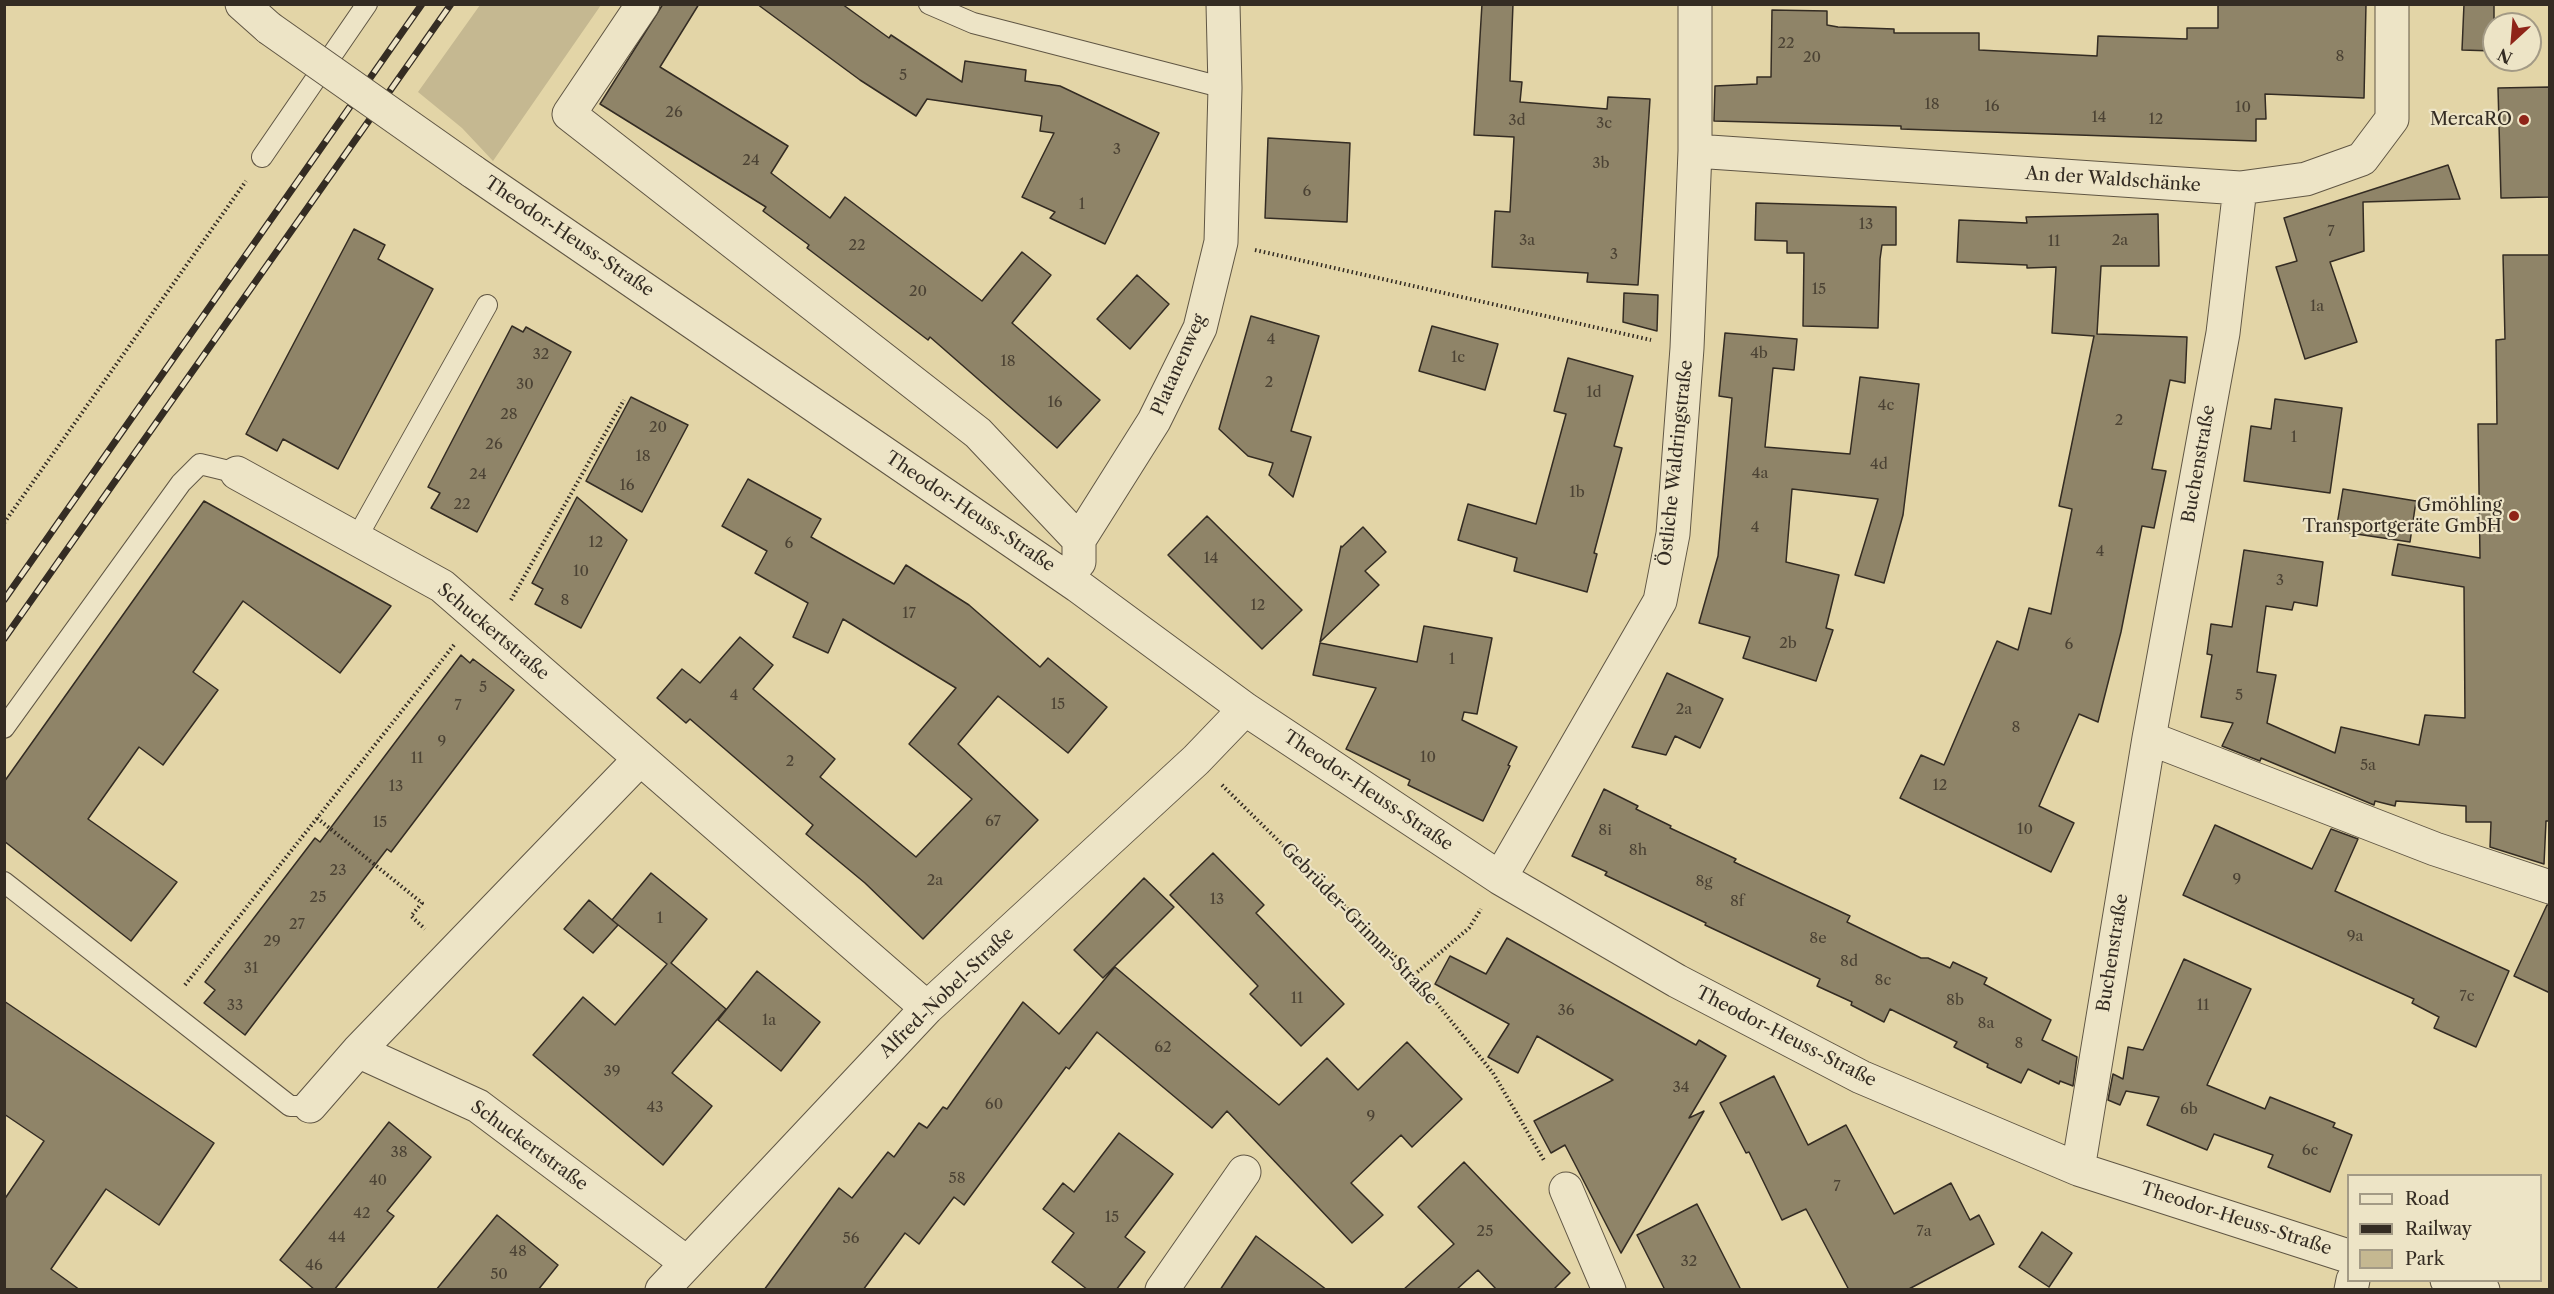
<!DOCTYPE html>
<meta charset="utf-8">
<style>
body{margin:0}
#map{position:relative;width:2554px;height:1294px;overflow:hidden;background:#e3d5a7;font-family:"Libre Caslon Text",serif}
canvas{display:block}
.frame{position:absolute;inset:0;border:6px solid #342c23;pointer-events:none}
.legend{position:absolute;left:2347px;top:1174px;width:195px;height:108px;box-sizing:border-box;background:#ede4c6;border:2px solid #a39a85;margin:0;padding:8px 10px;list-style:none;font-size:18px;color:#342c23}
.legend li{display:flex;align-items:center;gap:12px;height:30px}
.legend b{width:30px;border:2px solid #a39a85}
.north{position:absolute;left:2482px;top:12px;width:60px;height:60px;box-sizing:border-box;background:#ede4c6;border:2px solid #a39a85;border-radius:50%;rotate:206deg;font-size:16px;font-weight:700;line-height:24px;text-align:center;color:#342c23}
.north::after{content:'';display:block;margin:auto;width:21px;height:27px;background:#8f2418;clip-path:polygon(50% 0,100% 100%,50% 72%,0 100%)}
</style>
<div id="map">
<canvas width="2554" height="1294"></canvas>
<div class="frame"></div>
<ul class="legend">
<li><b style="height:8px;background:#ede4c6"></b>Road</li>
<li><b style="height:8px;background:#342c23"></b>Railway</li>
<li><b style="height:16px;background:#c5b891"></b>Park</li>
</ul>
<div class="north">N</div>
</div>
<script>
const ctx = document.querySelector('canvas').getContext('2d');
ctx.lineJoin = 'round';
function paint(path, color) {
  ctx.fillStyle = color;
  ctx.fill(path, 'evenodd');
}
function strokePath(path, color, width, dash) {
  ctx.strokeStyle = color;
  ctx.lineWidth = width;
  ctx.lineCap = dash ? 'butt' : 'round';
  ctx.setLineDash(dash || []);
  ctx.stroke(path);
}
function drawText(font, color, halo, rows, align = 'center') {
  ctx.font = font + ' "Libre Caslon Text",serif';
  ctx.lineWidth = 4.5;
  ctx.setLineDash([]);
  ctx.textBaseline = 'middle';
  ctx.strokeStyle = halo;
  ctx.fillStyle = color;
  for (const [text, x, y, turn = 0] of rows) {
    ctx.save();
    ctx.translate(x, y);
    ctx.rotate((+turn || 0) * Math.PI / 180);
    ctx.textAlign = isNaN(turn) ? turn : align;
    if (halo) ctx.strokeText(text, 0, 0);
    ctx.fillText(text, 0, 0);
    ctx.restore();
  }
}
paint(new Path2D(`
 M480,5h121l-108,156 -31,-33 -44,-36z`), '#c5b891');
const building = new Path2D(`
 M663,4h36l-39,63 128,79 -17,27 59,45 15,-21 137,104 40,-49 29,23 -39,48 88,77 -43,48 -127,-111 -2,3 -121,-92 2,-3 -46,-34 3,-4 -166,-103z
 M757,4h85l47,34 2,-3 71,47 3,-21 61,9 -1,11 35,5 99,47 -54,111 -55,-26 5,-6 -33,-15 32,-64 -14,-2 2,-15 -115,-17 -11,17 -56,-36z
 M1482,4h31l-3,77 12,1 -2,20 87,7 1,-12 42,2 -12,186 -51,-3 1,-9 -96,-6 3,-56 15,1 4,-75 -40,-2z
 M2218,4h148l-2,94 -99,-4 1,25h-10v22l-355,-12v-3l-187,-5 1,-35 42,-2v-7h14l1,-67 55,1v14l11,2 56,2v4h85v17l118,6 1,-20 89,3v-11h31z
 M2464,4h30v47l-32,-1z
 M2550,87v110l-49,1 -3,-110z
 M1268,138l82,5 -3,79 -82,-4z
 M2448,165l12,34 -97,3 1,49 -34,11 27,80 -52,17 -29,-92 21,-6 -13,-43z
 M1756,203l140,4v38h-14l-2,14 -2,69 -75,-2 1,-73h-17v-12l-32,-1z
 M2158,214l1,52h-58l-4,68 90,3 -2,46 -15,-3 -18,89 14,2 -12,57 -12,-2 -21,106 -23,90 -19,-8 -40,92 35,17 -23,49 -151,-74 21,-43 23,10 53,-124 21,9 11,-42 22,6 21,-105 -13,-3 35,-170 -42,-3 4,-66 -29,1v-3l-70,-3 2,-42 68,3 -1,-6z
 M354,229l31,16 -7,14 55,30 -95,180 -55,-30 -6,12 -31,-17z
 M2503,255h47v566h-4l-2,43 -54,-17 1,-25h-25v-16l-70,-5 -1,5 -20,-5 -1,4 -113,-47 -1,3 -38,-15 11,-23 -32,-6 11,-62 -5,-1 4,-30 21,3 12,-77 79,12 -6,44 -23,-4 -2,8 -26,-4 -9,66 19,3 -9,48 68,30 6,-26 78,18 6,-30 40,3 -1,-131 -72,-12 6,-31 82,14 -2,-134h19l-1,-84 9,-1z
 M1137,275l32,29 -39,45 -33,-30z
 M1624,293l34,2 -1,36 -34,-9z
 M1251,316l68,20 -28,95 20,6 -18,60 -24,-22 4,-12 -25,-7 -29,-27z
 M512,326l11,6 3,-5 45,25 -94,180 -46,-24 9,-15 -12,-6z
 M1432,326l66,18 -13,46 -66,-19z
 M1725,333l72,6 -3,31 -21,-2 -8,79 85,7 10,-77 59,7 -16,131 -19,68 -29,-8 23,-76 -86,-10 -6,73 53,13 -13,53 7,2 -17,51 -73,-23 7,-21 -51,-14 19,-67 14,-158 -13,-2z
 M1568,358l65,18 -19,70 8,2 -28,105 3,1 -10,38 -73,-21 3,-13 -59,-18 10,-36 68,20 30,-110 -12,-3z
 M631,397l57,28 -46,87 -56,-31z
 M2275,399l67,9 -12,85 -86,-12 7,-55 20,3z
 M748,479l73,40 -10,18 83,47 12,-19 63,40 71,62 8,-9 59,49 -39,46 -70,-57 -40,48 80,76 -115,119 -58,-56 -59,-49 7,-9 -123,-106 -4,4 -29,-25 25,-29 18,14 40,-46 33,28 -20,24 82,70 -15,18 96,80 56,-58 -63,-55 47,-56 -113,-69 -15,34 -35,-16 15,-34 -53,-30 12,-22 -45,-25z
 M2343,489l73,12 -6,41 -74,-11z
 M577,497l50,43 -46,88 -46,-24 8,-15 -11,-6z
 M204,501l187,105 -51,67 -97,-72 -50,71 25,18 -55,75 -24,-18 -51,72 89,63 -46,59 -127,-100v-59z
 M1207,516l95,94 -40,39 -94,-94z
 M1363,527l23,25 -21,19 14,14 -59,57 21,-96 1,1z
 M1424,626l68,12 -15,76 -13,-2 -2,8 55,27 -9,18 2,1 -27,55 -75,-36 2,-5 -64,-31 30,-61 -63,-13 7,-32 97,19z
 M461,655l9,8 3,-4 41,31 -123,162 -4,-3 -142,186 -41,-32 11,-13 -10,-8 110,-144 5,4z
 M1667,673l56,26 -23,49 -25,-12 -9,19 -34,-8z
 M1604,789l34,17 -2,3 35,17 -1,2 66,31 -2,3 116,54 -3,6 74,36h7l22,10 3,-6 34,16 -3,6 67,36 -9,20 35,17 -4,29 -13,-5 -1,3 -31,-15 -7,14 -34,-16 1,-3 -34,-17 3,-5 -67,-33 -6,13 -33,-17 1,-3 -35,-16 3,-7 -115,-54 1,-2 -101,-48 2,-3 -35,-16z
 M2215,825l97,44 19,-40 27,10 -23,52 174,80 -33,76 -42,-19 5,-11 -27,-14 2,-4 -231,-104z
 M1213,853l51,52 -8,8 88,91 -43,42 -51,-52 8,-8 -88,-91z
 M651,873l56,46 -36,44 55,46 -54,64 40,33 -49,59 -130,-110 50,-58 32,28 52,-61 -55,-44z
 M1144,878l30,29 -71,71 -29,-28z
 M589,900l29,25 -25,28 -29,-24z
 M2547,905h3v88l-36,-17z
 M1507,938l189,107 3,-5 27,16 -37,62 15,-7 -83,142 -56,-108 -14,8 -17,-32 79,-41 -76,-44 -19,37 -30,-16 21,-33 -74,-40 15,-28 36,18z
 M2184,959l67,30 -44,96 58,24 5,-12 65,26 -2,4 19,8 -22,57 -62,-25 5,-12 -59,-21 -7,16 -60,-25 12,-28 -33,-6 -6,14 -12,-5 5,-26 10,5 5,-32 15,3z
 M1115,967l164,138 48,-47 31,32 49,-48 55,57 -50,48 -11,-12 -50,48 32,32 -31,28 -125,-132 -15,17 -115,-96 -28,37 -3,-2 -102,138 -10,-8 -35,47 -14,-11 -42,57h-99l75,-102 13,10 36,-46 6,5 25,-34 8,5 16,-21 4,2 76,-107 36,32z
 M757,971l63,51 -39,49 -63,-51z
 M4,1001l210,142 -55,82 -53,-36 -55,80 29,21h-76v-90l40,-59 -40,-27z
 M1774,1076l34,69 38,-20 48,89 57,-31 19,37 9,-5 15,29 -87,46h-58l-43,-81 -24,11 -33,-68 -3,1 -26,-50z
 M389,1122l42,35 -44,54 7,5 -60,74h-19l-35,-30z
 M1119,1133l54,41 -48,63 20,15 -29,38h-28l-36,-28 22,-29 -31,-24 20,-26 11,9z
 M1464,1162l106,111 -17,17h-56l-19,-20 -22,20h-53l51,-46 -36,-37z
 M1697,1204l44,86h-76l-28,-55z
 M497,1215l61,50 -20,25h-102z
 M2042,1232l30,21 -23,34 -30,-20z
 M1256,1236l71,54h-107z`);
paint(building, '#8f8468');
strokePath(building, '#342c23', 1.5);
const service = new Path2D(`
 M929,4l44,19 252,65
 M262,157l105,-153
 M356,539l131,-234
 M4,728l177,-245 19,-19 37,9
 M4,882l286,224h20`);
const minor = new Path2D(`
 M242,4l27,24
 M643,4l-74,110 409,319 101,107
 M1695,151l545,37 66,-9 56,-20 30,-40v-115
 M472,171l606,415 167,123 255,169 177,103 184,96 217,92 270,87
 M237,473l205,113 485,422
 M1079,562v-22l75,-119 46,-93 21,-86 4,-154 -2,-84
 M2149,738l286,111 115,38
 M640,759l-282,292 120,55 209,157
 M1500,878l160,-277 13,-67 14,-186 8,-197v-147
 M310,1106l48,-55
 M2078,1169l71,-431 74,-405 17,-145
 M1566,1189l43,101
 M2447,1280l36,10
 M662,1290l265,-282 269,-248 49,-51
 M1162,1290l82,-118
 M2351,1290l2,-10`);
strokePath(service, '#605644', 22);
strokePath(minor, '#605644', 35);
strokePath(new Path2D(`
 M1255,250l396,90
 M4,523l242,-342
 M511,600l113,-200
 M1222,785l192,190 79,98 52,89
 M317,818l105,85 -11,13 14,13
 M1414,975l55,-47 12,-19
 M185,985l269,-340`), '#342c23', 4, [1.5, 3]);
strokePath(service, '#ede4c6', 20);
strokePath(minor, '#ede4c6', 33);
const rail = new Path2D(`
 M4,600l418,-596
 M4,639l447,-635`);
strokePath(rail, '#342c23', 7);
strokePath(rail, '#ede4c6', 4.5, [14]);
const minorBridge = new Path2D(`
 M269,28l203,143`);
strokePath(minorBridge, '#605644', 35, []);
strokePath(minorBridge, '#ede4c6', 33);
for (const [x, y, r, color] of [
 [2524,120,6,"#8f2418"],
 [2514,516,6,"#8f2418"]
]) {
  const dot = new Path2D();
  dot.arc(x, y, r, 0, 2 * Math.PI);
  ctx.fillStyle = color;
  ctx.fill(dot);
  strokePath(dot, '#ede4c6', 2);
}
drawText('15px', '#4b4234', null, [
 ["22",1786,44],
 ["8",2340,57],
 ["20",1812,58],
 ["5",903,76],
 ["18",1932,105],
 ["16",1992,107],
 ["10",2243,108],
 ["26",674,113],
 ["14",2099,118],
 ["12",2156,120],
 ["3d",1517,121],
 ["3c",1604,124],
 ["3",1117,150],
 ["24",751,161],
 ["3b",1601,164],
 ["6",1307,192],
 ["1",1082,205],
 ["13",1866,225],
 ["7",2331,232],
 ["3a",1527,241],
 ["2a",2120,241],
 ["11",2054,242],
 ["22",857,246],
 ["3",1614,255],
 ["15",1819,290],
 ["20",918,292],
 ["1a",2317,307],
 ["4",1271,340],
 ["4b",1759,354],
 ["32",541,355],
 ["1c",1458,358],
 ["18",1008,362],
 ["2",1269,383],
 ["30",525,385],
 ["1d",1594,393],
 ["16",1055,403],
 ["4c",1886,406],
 ["28",509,415],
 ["2",2119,421],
 ["20",658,428],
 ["1",2294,438],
 ["26",494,445],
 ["18",643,457],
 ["4d",1879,465],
 ["4a",1760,474],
 ["24",478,475],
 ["16",627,486],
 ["1b",1577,493],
 ["22",462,505],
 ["4",1755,528],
 ["12",596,543],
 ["6",789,544],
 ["4",2100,552],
 ["14",1211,559],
 ["10",581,572],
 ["3",2280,581],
 ["8",565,601],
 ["12",1258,606],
 ["17",909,614],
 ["2b",1788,644],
 ["6",2069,645],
 ["1",1452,660],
 ["5",483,688],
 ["4",734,696],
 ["5",2239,696],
 ["15",1058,705],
 ["7",458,706],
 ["2a",1684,710],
 ["8",2016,728],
 ["9",442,742],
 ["10",1428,758],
 ["11",417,759],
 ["2",790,762],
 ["5a",2368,766],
 ["12",1940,786],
 ["13",396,787],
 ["67",993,822],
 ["15",380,823],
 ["10",2025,830],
 ["8i",1605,831],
 ["8h",1638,851],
 ["23",338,871],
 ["9",2237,880],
 ["2a",935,881],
 ["8g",1704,882],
 ["25",318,898],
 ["13",1217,900],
 ["8f",1737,902],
 ["1",660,919],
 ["27",297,925],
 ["9a",2355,937],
 ["8e",1818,939],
 ["29",272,942],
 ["8d",1849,962],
 ["31",251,969],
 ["8c",1883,981],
 ["7c",2467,997],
 ["11",1297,999],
 ["8b",1955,1001],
 ["33",235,1006],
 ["11",2203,1006],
 ["36",1566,1011],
 ["1a",769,1021],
 ["8a",1986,1024],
 ["8",2019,1044],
 ["62",1163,1048],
 ["39",612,1072],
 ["34",1681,1088],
 ["60",994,1105],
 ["43",655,1108],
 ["6b",2189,1110],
 ["9",1371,1117],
 ["6c",2310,1151],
 ["38",399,1153],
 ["58",957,1179],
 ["40",378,1181],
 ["7",1837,1187],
 ["42",362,1214],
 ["15",1112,1218],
 ["25",1485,1232],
 ["7a",1924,1232],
 ["44",337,1238],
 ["56",851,1239],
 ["48",518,1252],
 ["32",1689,1262],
 ["46",314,1266],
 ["50",499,1275]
]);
drawText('18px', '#342c23', '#ede4c6', [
 ["MercaRO",2512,120],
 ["Gmöhling",2502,506],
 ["Transportgeräte GmbH",2502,527]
], 'right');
drawText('18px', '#342c23', '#ede4c6', [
 ["An der Waldschänke",2113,180,4],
 ["Theodor-Heuss-Straße",569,237,34],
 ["Platanenweg",1179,365,-66],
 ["Östliche Waldringstraße",1676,463,-84],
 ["Buchenstraße",2199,464,-80],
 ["Theodor-Heuss-Straße",970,512,34],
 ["Schuckertstraße",493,632,40],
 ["Theodor-Heuss-Straße",1368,791,34],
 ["Gebrüder-Grimm-Straße",1359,924,46],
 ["Buchenstraße",2113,953,-81],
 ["Alfred-Nobel-Straße",947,993,-44],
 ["Theodor-Heuss-Straße",1786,1037,27],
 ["Schuckertstraße",529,1146,36],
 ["Theodor-Heuss-Straße",2236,1219,18]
]);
</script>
